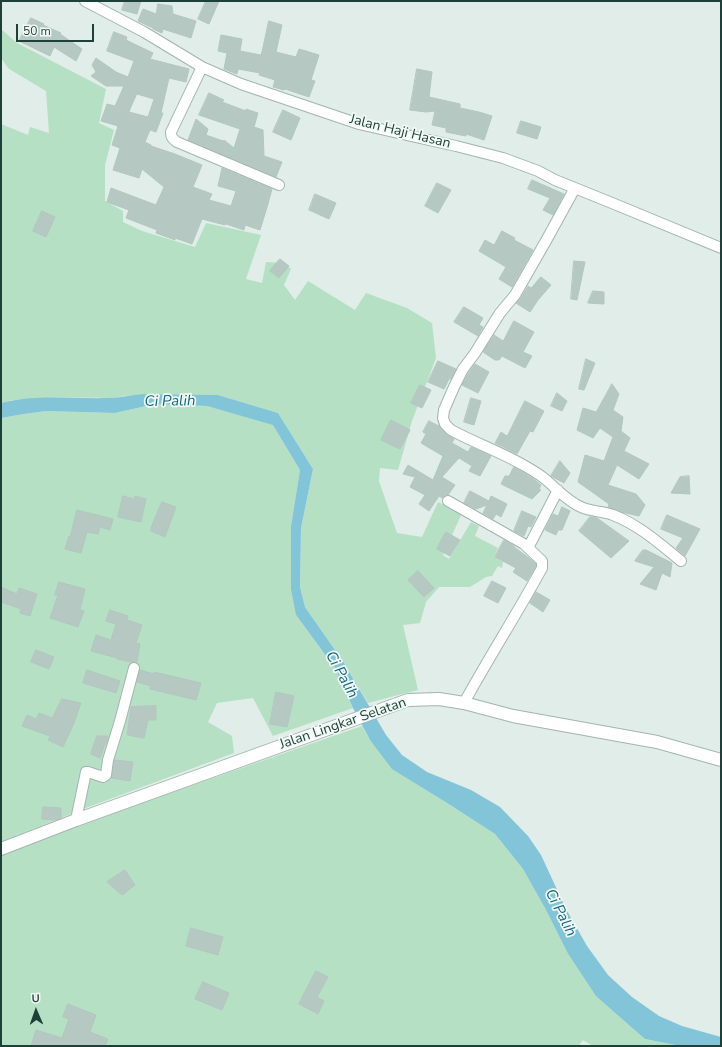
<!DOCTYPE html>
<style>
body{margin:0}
#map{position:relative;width:722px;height:1047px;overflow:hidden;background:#e0ede8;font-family:"Nunito Sans",sans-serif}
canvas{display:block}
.frame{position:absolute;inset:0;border:2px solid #1f3f39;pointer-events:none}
.north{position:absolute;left:16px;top:991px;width:40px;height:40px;-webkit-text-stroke:3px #f1f9f5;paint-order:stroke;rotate:358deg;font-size:11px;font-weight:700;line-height:16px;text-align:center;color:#1f3f39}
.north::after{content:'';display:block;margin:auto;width:14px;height:18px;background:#1f3f39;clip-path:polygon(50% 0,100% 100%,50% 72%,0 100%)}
.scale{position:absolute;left:16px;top:24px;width:78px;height:18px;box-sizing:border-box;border:2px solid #1f3f39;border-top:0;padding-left:5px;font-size:12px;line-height:14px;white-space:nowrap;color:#1f3f39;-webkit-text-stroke:3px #f1f9f5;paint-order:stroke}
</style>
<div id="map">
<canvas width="722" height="1047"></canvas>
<div class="frame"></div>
<div class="north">U</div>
<div class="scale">50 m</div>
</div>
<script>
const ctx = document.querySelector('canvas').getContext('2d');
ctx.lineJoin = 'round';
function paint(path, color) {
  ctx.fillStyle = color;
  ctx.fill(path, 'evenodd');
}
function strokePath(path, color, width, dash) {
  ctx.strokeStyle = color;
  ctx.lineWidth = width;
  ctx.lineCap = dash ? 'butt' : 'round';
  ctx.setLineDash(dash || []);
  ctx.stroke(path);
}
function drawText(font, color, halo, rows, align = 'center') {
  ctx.font = font + ' "Nunito Sans",sans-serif';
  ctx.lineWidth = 3.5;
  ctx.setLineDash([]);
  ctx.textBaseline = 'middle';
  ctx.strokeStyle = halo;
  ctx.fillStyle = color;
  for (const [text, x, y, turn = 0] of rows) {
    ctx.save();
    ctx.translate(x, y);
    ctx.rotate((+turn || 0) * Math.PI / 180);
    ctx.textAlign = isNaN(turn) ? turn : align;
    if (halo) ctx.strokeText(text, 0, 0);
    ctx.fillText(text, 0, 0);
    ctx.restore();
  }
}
paint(new Path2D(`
 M1,29l16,14 89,46 -7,34 15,7 -9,35v36l18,10v11l19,9 53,16 11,-24 55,12 -15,44 16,4 4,-21 17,1 8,6 -7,16 11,15 13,-19 47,29 11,-17 41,15 25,15 4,35 -24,63 -14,49 -18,-2 -1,13 18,52 25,4 16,-35 24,11 -19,42 6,4 22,-37 8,4 -4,10 23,12 -4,9 9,5 -1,6 -4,-2 -6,10 -6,1 -16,10h-31l-13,15 -6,21 -17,2 15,65 -20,5 -30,8 -24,-40 -39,-56 -5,-20 1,-59 12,-59 -35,-56 -60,-18 -76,-1 -32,4 -45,-1 -52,3 -12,3v-279l27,11 2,-8 19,6 -3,-42 -37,-22 -8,-11z
 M155,404l52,2 66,18 27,46 -9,56 5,89 39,53 18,40 -80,28 -20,-38 -36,5 -9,19 24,14 2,17 -151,56 -82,33v-424l23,-4 22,-3 69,2z
 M362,726l8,14 74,61 51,33 28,35 23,41 21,42 78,87 35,7h-87l-10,-6 -5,6h-577v-190l66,-27z`), '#b6e0c4');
paint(new Path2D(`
 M142,394l76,1 60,18 35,56 -12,59 -1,59 5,20 39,56 42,72 16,20 25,17 44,18 29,17 28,29 13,19 25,54 21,37 21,29 24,22 27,19 23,10 39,11v9h-41l-35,-7 -49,-43 -29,-44 -21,-42 -23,-41 -28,-35 -51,-33 -52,-32 -22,-29 -17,-32 -18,-40 -39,-53 -5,-26v-63l9,-56 -27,-45 -66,-19 -52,-2 -40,9 -69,-2 -22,3 -23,4v-15c35,-9 72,-4 107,-5 11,0 23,-3 34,-4z`), '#82c5d8');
const building = new Path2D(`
 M125,1h16l-4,13 -15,-4z
 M206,1h13l-10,23 -11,-5z
 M158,4l14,2 1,8 23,7 -5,17 -28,-9 -1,4 -9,-4v-1l-15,-7 5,-12 13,5z
 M31,18l13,6 -1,1 18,8 -1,1 22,15 -6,12 -22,-14 -4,9 -31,-15z
 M269,21l13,4 -6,27 20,5 3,-8 20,6 -8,25 4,1 -6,16 -24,-8 -1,1 -11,-3 2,-7 -16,-5 1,-2 -22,-4 -1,5 -13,-5 3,-16 -9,-2 3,-16 21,4 -2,12 21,4z
 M114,32l13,5 -1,3 27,13 -3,6 39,10 -3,13 -17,-4 -8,35h2l-7,19 -6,-2 -5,12 6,3v1l24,8 27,11 -9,22 19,7 -3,6 22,6 5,-15 -18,-5 4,-18 50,21 -4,15 -8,26 -15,-5 -1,5 -18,-6 -1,1 -23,-6 -10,25 -17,-6v2l-19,-7 1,-3 -31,-12 3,-8 -22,-8 4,-14 45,17 8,-18 -22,-18 -3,9 -26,-8 7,-22 -8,-3 6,-19 -17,-5 6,-17 8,2 9,-20h-18l-15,-10 5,-4 -4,-7 4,-7 20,14 12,5 6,-16 -27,-10zM137,94l17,5 -6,18 -19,-5z
 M417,69l15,3 -3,25 31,7v4l19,4 13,4 -8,24 -18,-6v2l-20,-4v-4l-14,-3 3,-14 -9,1 -16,-2z
 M209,93l15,7 -2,2 24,9v-2l12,4 -4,14 9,3 1,26 18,6 -6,15 -88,-37 8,-21 12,10 -2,6 17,6 1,-1 10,8 6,-19 -41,-14z
 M283,110l17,8 -9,22 -18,-8z
 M521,121l20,6 -4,12 -20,-6z
 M532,180l32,14 -11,21 -10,-5 7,-12 -22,-9z
 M437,183l14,7 -13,23 -13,-7z
 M315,194l21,9 -7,16 -20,-9z
 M42,211l13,6 -9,20 -13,-6z
 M502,231l13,7 -1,2 19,10 -21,37 -13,-8 7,-12 -27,-16 6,-11 9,5z
 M280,259l9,7 -10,12 -9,-7z
 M574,261l11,1 -8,38 -6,-1z
 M541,277l10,8 -13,15 -8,12 -14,-9 5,-5 7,-12 3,2z
 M593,291l11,1v12l-16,-1z
 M464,307l19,11 -4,7 4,2 -5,9 -24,-14z
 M514,321l20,11 -11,20 9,4 -7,12 -23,-12 -3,4h-4l-12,-8 11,-17 9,6z
 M586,359l9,4 -11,27 -5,-1z
 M438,361l18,8 -5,10h-2l-5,10 -16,-7z
 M475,364l14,8 -11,21 -16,-8 7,-13z
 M612,384l7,10 -6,16 10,7 -2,14 9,7 -6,13 25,13 -10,15 -22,-14 -9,20 28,9 9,11 -6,11 -18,-4 -13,-5 1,-3 -31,-22 7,-27 19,6 9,-24 -13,-9 -7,10 -16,-8 6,-22 13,4z
 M420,385l11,5 -9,18 -11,-5z
 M557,393l10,8 -5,10 -11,-5z
 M471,398l10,3 -7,24 -10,-3z
 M525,401l19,10 -11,21 -3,-1 -13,23 -22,-11 6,-11 6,4z
 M391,420l19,10 -10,19 -19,-9z
 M429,421l10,5 8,9 7,4 -2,4 16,9 3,-5 20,9 -11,20 -11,-5 3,-5 -13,-8 -17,19 13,8 -7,10h-3l-3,3 -3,-2 -10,15 -10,-7 6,-9 -15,-8 5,-10 -12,-3 5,-9 25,15 10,-24 -22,-13 5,-9 -3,-2z
 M560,461l10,12 -6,10 -13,-7z
 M514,467l18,11 9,7 -2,4 2,1 -9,9 -31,-15 4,-8h4z
 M689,476l1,18 -19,-1 9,-16z
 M470,491l19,10 2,-5 16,8 -6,13 -5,-3 -3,5 -10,-6 4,-8 -11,4 -12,-6z
 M123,496l11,3 1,-3 11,3 -5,23 -23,-5z
 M162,502l14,5 -11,30 -14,-6v-3z
 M562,507l8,4 -8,19h-4l-2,5 -11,-5 8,-16 5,2z
 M77,510l36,9 -3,11 -10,-3 -2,7 -11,-2 -6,21 -16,-4 4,-13 1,1z
 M522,511l14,6 -5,10 -3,-1 -4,10 -10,-5z
 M667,515l33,14 -15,27 -9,-8 7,-10 -22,-9z
 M590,517l7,1 32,23 -18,17 -32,-27z
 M446,532l14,8 -10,16 -13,-7z
 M504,540l10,6v1l15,11 7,6v2l-9,15 -14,-9 3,-4 -21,-11z
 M643,550h3l26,13 -2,14 -8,-4 -6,17 -16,-6 14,-17 -19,-6z
 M418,571l16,17 -10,9 -16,-17z
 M492,581l14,7 -8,15 -14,-7z
 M59,582l26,7 -5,21 4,1 -6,16 -28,-9 8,-23h-3z
 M1,587l16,7 2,-6 18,6 -7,22 -10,-3 1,-4 -20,-7z
 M536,592l14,8 -7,12 -13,-9z
 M110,610l18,6 -1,4 15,5 -6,18 4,1 -3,18h-6l-14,-3v-1l-26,-7 5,-16 15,5 5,-16 -10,-3z
 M36,650l18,7 -5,12 -18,-7z
 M87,670l33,11 -4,12 -33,-10z
 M140,670l14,4v-2l47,11 -5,17 -46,-11 1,-3 -14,-4z
 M276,692l18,4 -7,31 -17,-3z
 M62,699l19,4 -7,20 -11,24 -15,-7 2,-4 -28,-10 5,-11 9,4 3,-6 13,5z
 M156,706v14h-8l-4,18 -17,-3 4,-28z
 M97,736h11l-8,22 -9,-4z
 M115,760l18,2 -3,19 -18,-3z
 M43,807l18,1v10l-6,2 -13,-1z
 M125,870l10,15 -13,10 -15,-13z
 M191,928l32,9 -5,18 -32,-9z
 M316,971l12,6 -11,20 7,4 -6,13 -19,-10z
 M203,982l26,11 -7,17 -27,-11z
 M68,1004l28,11 -6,17 18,7 -3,7h-74l5,-16 26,8 7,-19 -6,-2z`);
paint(building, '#b5c8c1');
strokePath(building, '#b2c7c0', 1);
const minor = new Path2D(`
 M85,1l59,31 58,35 39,17 118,40 52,12 45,10 47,12 35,13 17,9 57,23 109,45
 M202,67l-31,65c0,6 2,7 6,10l102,43
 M575,188l-28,51 -32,56 -15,18 -25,40 -12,16 -9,18 -10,23 -1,8 2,6 6,6c24,13 50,22 74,36 7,4 14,8 20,13 12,10 22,22 36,28 11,5 22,4 32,8 26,10 47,29 68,46
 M448,501l76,43 18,17v7c-25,46 -53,89 -78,135
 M528,548l30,-58
 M76,820l10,-48h2l15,5 3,-2 2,-15 12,-39 14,-53`);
const tertiary = new Path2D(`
 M1,849l75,-29 332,-120 31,-1 25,4 49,13 144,26 64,18`);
strokePath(minor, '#a2b5b0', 12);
strokePath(tertiary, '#a2b5b0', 14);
strokePath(minor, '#fff', 10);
strokePath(tertiary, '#fff', 12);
drawText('14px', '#1f3f39', '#f1f9f5', [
 ["Jalan Haji Hasan",400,132,14],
 ["Jalan Lingkar Selatan",343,724,-19]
]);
drawText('italic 15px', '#126882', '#f1f9f5', [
 ["Ci Palih",170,402,-1],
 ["Ci Palih",341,675,61],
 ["Ci Palih",560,913,63]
]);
</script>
